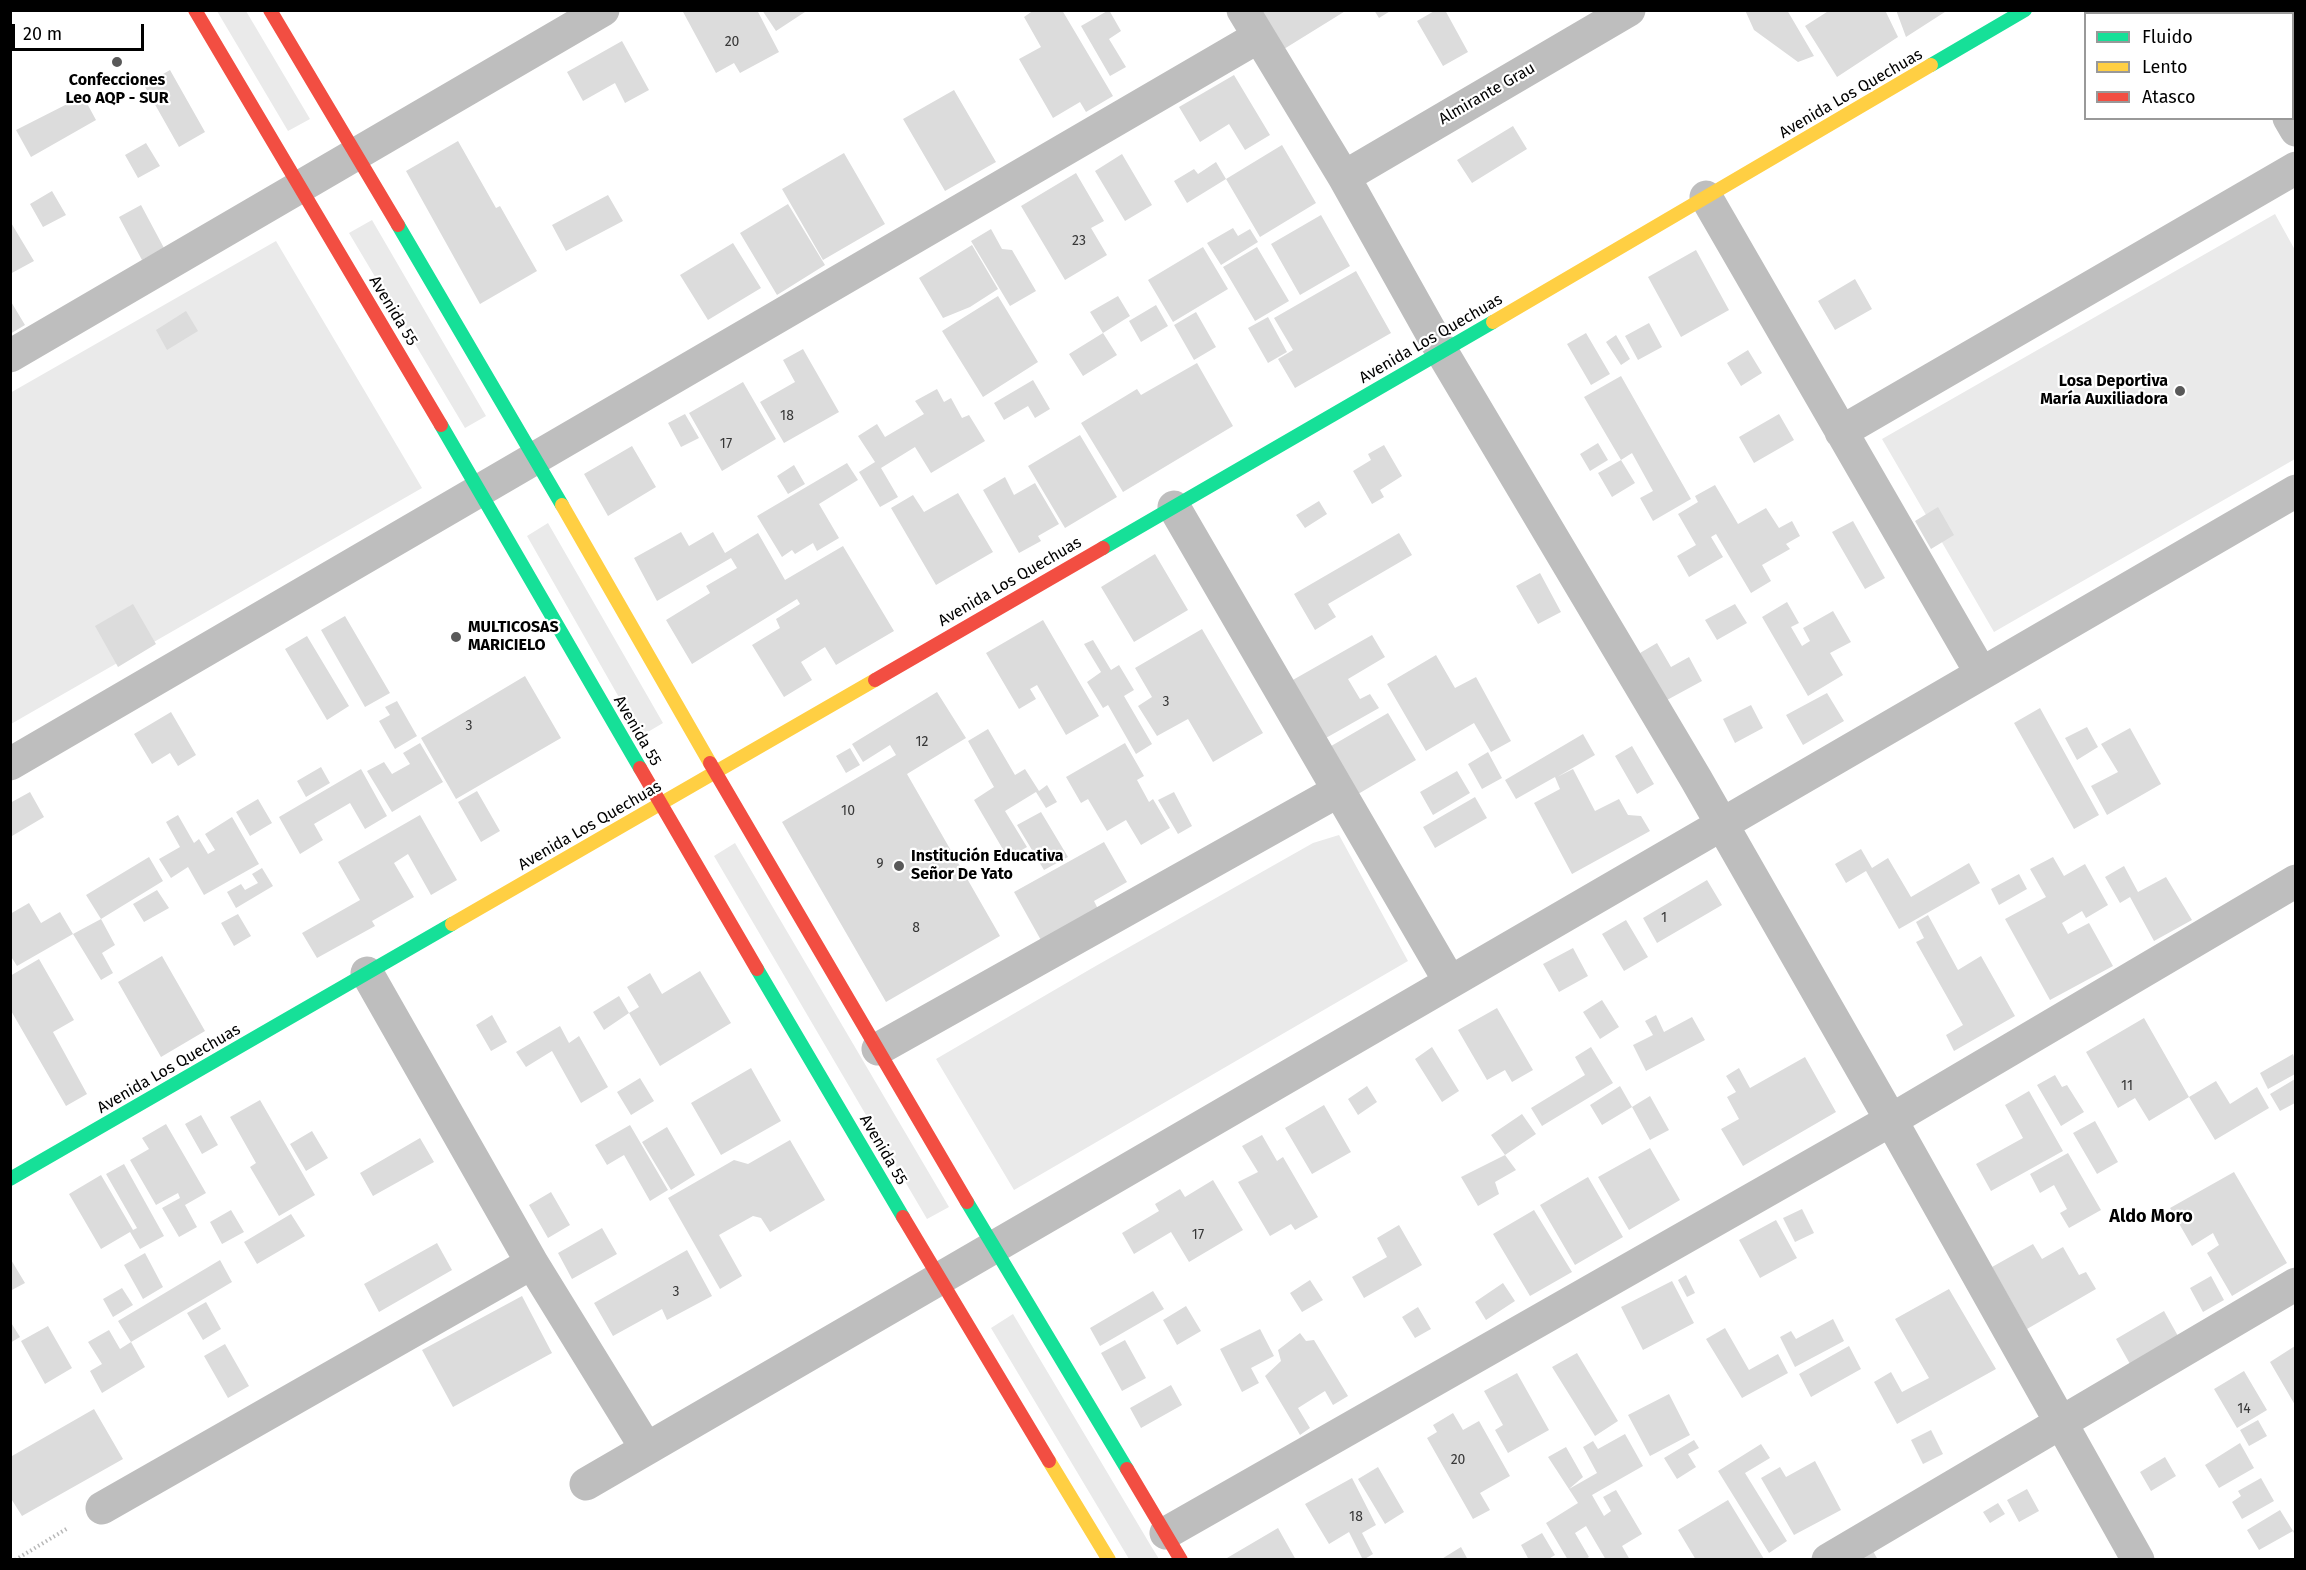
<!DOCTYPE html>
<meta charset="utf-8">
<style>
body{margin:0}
#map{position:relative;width:2306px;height:1570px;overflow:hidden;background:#fff;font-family:"Fira Sans",sans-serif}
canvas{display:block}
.frame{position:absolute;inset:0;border:12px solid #000;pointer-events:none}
.legend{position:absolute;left:2084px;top:12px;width:210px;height:108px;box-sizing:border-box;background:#fff;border:2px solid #999;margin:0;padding:8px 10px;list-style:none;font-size:18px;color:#000}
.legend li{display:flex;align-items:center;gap:12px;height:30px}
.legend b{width:30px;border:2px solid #999}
.scale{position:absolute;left:12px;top:24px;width:132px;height:27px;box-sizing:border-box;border:3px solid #000;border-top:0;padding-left:8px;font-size:18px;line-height:21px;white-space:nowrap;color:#000;-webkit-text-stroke:4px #fff;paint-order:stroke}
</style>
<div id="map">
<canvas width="2306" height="1570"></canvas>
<div class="frame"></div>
<ul class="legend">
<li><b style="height:8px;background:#16e098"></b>Fluido</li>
<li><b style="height:8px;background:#ffcf43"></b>Lento</li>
<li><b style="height:8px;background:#f24e42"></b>Atasco</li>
</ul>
<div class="scale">20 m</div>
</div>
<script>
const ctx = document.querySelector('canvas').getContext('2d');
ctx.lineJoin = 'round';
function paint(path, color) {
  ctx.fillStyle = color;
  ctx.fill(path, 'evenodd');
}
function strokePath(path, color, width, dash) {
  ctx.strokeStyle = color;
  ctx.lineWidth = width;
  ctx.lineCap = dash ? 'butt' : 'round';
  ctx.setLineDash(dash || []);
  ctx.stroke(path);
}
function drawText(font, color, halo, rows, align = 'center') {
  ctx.font = font + ' "Fira Sans",sans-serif';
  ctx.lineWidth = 4.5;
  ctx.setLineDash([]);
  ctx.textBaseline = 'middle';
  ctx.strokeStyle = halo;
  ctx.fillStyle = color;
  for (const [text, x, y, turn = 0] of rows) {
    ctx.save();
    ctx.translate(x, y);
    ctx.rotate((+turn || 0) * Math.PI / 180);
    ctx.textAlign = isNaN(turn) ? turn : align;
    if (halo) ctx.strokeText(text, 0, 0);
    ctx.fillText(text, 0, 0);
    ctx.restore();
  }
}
paint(new Path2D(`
 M217,11h29l64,108 -22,12z
 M2275,214l20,36v209l-301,173 -112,-193z
 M372,220l114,196 -21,12 -116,-195z
 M276,241l146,247 -411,236 -1,-331z
 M548,523l115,200 -22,13 -114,-200z
 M1339,835l69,126 -394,229 -78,-131 158,-92 219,-124z
 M735,843l214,364 -22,12 -213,-363z
 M1013,1314l138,232 8,13h-30l-138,-231z`), '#eaeaea');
paint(new Path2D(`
 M682,10h75l22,42 -39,21 -6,-10 -18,10z
 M762,10h46l-32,21z
 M1034,10h28l51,86 -27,16 -6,-10 -27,16 -34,-59 22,-12 -17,-30z
 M1109,10l12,21 -12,8 17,28 -16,9 -29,-50z
 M1261,10h86l-63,39z
 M1374,10h18l-13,8z
 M1436,10h9l23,42 -25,14 -26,-45z
 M1745,10h42l27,46 -16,6 -44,-32z
 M1830,10h55l13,27 -61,40 -32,-51z
 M1896,10h52l-42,27z
 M622,41l27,49 -24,13 -10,-20 -32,18 -16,-29z
 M170,70l35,62 -26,15 -35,-62z
 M1234,75l36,60 -25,15 -16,-26 -29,18 -21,-35z
 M954,90l42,72 -51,29 -42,-72z
 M83,96l13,24 -65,37 -15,-27z
 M1513,126l14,23 -55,34 -15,-23z
 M458,141l38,67 4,-2 37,65 -57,33 -74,-133z
 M146,143l14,23 -22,12 -13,-23z
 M1282,145l34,58 -56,34 -34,-58 -39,24 -13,-22 20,-12 4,5 18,-12 10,17z
 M844,153l41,71 -62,36 -41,-71z
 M1122,154l30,51 -27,16 -30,-50z
 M1076,173l28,48 -13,7 16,27 -42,25 -44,-74z
 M52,191l14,24 -23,12 -13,-23z
 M608,195l15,26 -57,30 -14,-26z
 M788,204l37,61 -48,30 -37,-62z
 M141,205l23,43 -22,12 -23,-43z
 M1321,215l29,51 -50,29 -29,-51z
 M10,221l24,40 -24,13z
 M1233,228l5,8 12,-7 8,13 -37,23 -14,-22z
 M991,229l11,20 10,1 24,41 -26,15 -39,-65z
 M733,243l28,45 -53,32 -28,-45z
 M972,245l26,44 -28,18 -27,11 -24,-40z
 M1203,247l25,42 -55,33 -25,-42z
 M1257,247l32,54 -34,20 -32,-54z
 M1696,250l33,60 -48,27 -33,-60z
 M1356,271l35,62 -96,55 -17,-29 15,-9 -19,-32z
 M1855,279l17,30 -37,21 -17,-29z
 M998,296l40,66 -55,35 -41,-66z
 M1118,296l12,20 -27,17 -13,-21z
 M10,300l15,25 -15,9z
 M1156,305l12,21 -27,16 -12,-21z
 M186,311l12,20 -31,19 -11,-20z
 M1196,312l20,35 -22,13 -20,-35z
 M1268,317l19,35 -19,11 -20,-35z
 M1649,323l13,24 -24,13 -13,-24z
 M1103,333l14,22 -34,21 -14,-22z
 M1586,333l24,41 -19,11 -24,-41z
 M1616,335l14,24 -9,6 -15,-23z
 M803,349l36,63 -55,31 -24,-41 35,-20 -12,-22z
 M1748,350l14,23 -21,13 -14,-23z
 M1197,363l36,63 -110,66 -42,-69 56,-34 4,6z
 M1621,376l70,123 -38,22 -13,-23 13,-7 -21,-38 -11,7 14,23 -23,14 -14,-24 23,-13 -37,-63z
 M1033,380l17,29 -15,9 -7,-12 -24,14 -10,-17z
 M743,382l33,57 -54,32 -33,-58z
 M937,389l7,13 7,-4 11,20 7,-3 16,26 -54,32 -16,-26 -34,21 17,29 -18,10 -21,-35 16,-10 -17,-26 19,-12 8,13 39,-23 -9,-13z
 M685,414l14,24 -18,9 -13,-24z
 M1779,414l15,26 -40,23 -15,-26z
 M1080,435l37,62 -52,31 -37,-62z
 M1598,443l10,17 -18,11 -10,-17z
 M1384,445l18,31 -22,14 4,7 -12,7 -19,-33 18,-11 -3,-6z
 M632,446l24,41 -48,29 -24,-42z
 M847,463l11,17 -39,24 20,34 -22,13 -4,-8 -18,11 -3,-4 -10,7 -25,-41z
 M794,465l11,19 -17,10 -11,-18z
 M1005,477l9,18 21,-12 24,41 -21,12 3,5 -22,12 -36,-63z
 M1715,485l23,39 28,-16 13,20 13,-7 8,15 -14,8 4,5 -28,16 9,16 -20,12 -35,-59 -5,3 12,20 -34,20 -12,-21 19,-11 -18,-31 20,-12 -3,-6z
 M958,493l35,59 -57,33 -45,-77 22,-13 11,17z
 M1319,501l8,13 -22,14 -9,-13z
 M1938,507l16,28 -23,14 -16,-28z
 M1853,521l32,57 -20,11 -33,-57z
 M681,532l8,14 24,-14 12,21 33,-20 27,47 58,-34 51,85 -58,34 -11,-18 -24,15 11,18 -28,17 -32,-52 28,-17 -4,-9 24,-15 -3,-5 -105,65 -26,-44 44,-27 -4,-7 31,-18 -6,-10 -74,43 -23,-43z
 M1399,533l13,22 -84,49 8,13 -21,13 -21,-36z
 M1155,554l33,56 -54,32 -33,-55z
 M1540,573l21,39 -23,12 -22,-38z
 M1787,602l12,21 -8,4 11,19 8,-5 -7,-13 30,-17 18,31 -21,11 13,22 -35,21 -46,-79z
 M133,604l23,40 -38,23 -23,-41z
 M1735,604l12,19 -30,17 -12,-20z
 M345,616l45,77 -25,14 -44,-77z
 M1043,620l56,96 -33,19 -29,-50 -7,4 6,10 -17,10 -33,-56z
 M1202,629l61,104 -50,29 -25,-43 -31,17 -19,-30 14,-9 -17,-29z
 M1372,635l13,22 -37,22 12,20 10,-5 9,14 -62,35 -33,-58z
 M307,636l42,70 -22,14 -42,-71z
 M1093,640l18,30 8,-5 15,25 -10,6 28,48 -16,10 -28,-49 -5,3 -16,-26 14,-10 -17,-28z
 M1657,643l14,24 18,-10 13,24 -35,19 -27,-47z
 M1436,655l19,33 21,-11 35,64 -20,11 -17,-29 -48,28 -39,-67z
 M525,676l36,62 -105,61 -35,-61z
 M937,692l29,46 -59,36 93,162 -114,66 -104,-180 114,-67 -6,-10 -27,17 -11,-18z
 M1827,693l17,28 -41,24 -17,-30z
 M397,701l20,35 -22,13 -16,-28 11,-6 -5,-8z
 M1751,705l12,23 -28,15 -12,-24z
 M2040,708l59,107 -25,14 -60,-106z
 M171,712l25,43 -18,11 -8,-13 -18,11 -18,-30z
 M1388,713l28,47 -63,37 -27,-48z
 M2087,727l11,20 -21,13 -12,-22z
 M2130,728l31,56 -54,31 -16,-29 27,-14 -17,-28z
 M988,729l27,46 10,-6 14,22 8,-6 10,17 -11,6 -10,-16 -31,19 22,36 -19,11 -34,-58 20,-13 -26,-46z
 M1583,734l12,21 -38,22 16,-8 22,42 24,-12 9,16 13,1 9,15 -78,43 -38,-71 26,-14 -5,-12 -39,22 -11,-19z
 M420,743l23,39 -51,30 -25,-41 17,-9 8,12 18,-10 -7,-11z
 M1125,743l19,33 -7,4 12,22 4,-3 17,29 -29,17 -15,-25 -19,11 -19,-32 -7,4 -15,-26z
 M1632,746l22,38 -17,10 -22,-38z
 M850,748l10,17 -14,8 -10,-17z
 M1488,752l14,26 -20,11 -14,-25z
 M321,767l9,16 -24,14 -9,-16z
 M361,769l26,47 -22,13 -15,-26 -36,21 9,16 -23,14 -21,-37z
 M1457,771l13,22 -37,22 -13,-23z
 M477,791l23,40 -19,11 -23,-40z
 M30,792l14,25 -32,19 -2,-33z
 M1174,792l18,34 -14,8 -20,-34z
 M1475,797l12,21 -52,30 -12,-21z
 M258,799l14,24 -22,13 -14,-24z
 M1041,812l27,45 -24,13 -27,-45z
 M178,815l16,28 5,-4 9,15 7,-4 -10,-16 27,-17 27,47 -55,31 -16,-28 -17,11 -12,-19 21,-12 -14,-25z
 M420,815l37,65 -26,15 -23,-41 -14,9 20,34 -42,24 3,5 -58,32 -15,-25 58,-33 -22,-38z
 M1104,842l23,40 -33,19 4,8 -56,33 -28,-50z
 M1861,849l11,19 16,-10 23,39 58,-34 11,20 -81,46 -33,-58 -20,12 -11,-19z
 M149,857l14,24 -62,38 -15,-24z
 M2053,857l11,19 21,-12 23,41 -22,13 -4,-7 -20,12 6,11 21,-11 24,43 -63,34 -45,-81 41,-22 -16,-28z
 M2124,866l14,26 28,-15 26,43 -38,21 -24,-44 -10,6 -15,-26z
 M262,868l11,18 -37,22 -9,-16 14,-8 4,6 13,-7 -6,-9z
 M2019,874l8,15 -28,16 -8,-16z
 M1707,880l15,25 -65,38 -14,-25z
 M157,890l12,18 -25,14 -11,-18z
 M29,903l12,20 19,-11 13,22 28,-15 14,26 -13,8 11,20 -12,7 -28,-46 -56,32 -7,-11v-41z
 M238,914l13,22 -17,10 -13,-23z
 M1928,915l30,55 23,-14 34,60 -61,35 -8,-16 17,-10 -47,-83 8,-4 -8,-16z
 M1626,920l22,37 -24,14 -22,-37z
 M1573,948l15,28 -29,16 -16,-28z
 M162,956l43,75 -44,26 -43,-75z
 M39,959l35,61 -21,12 34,62 -21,12 -56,-97v-33z
 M700,971l31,52 -71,43 -31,-53 -25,17 -11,-18 26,-16 10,17 10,-6 -12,-20 23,-14 12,21z
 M1602,1000l17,27 -19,12 -17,-27z
 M1497,1008l36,62 -21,12 -7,-12 -18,10 -29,-50z
 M492,1015l15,27 -16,9 -15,-26z
 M1656,1015l8,17 28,-15 13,23 -59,31 -13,-26 20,-10 -8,-14z
 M2144,1018l45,79 -40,24 -14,-23 -17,10 -32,-56z
 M560,1026l9,17 10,-7 29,51 -27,16 -29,-52 -26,16 -10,-15z
 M1432,1047l27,44 -17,11 -27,-43z
 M1591,1047l22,36 -71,43 -11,-18 54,-33 -10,-18z
 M2293,1054l2,6v14l-27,15 -8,-16z
 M1805,1057l31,55 -93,54 -22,-37 18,-10 -12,-22 9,-5 -10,-16 13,-8 11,20z
 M751,1068l30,53 -60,34 -30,-52z
 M2055,1075l7,12 5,-2 17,27 -23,14 -24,-41z
 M640,1078l14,23 -23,14 -14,-23z
 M2295,1079v24l-15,8 -10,-17z
 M2216,1081l14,23 27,-17 12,21 -54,32 -26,-43z
 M1367,1086l10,16 -19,13 -10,-16z
 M1620,1086l12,21 -30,18 -12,-20z
 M2029,1091l34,60 -72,40 -15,-27 47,-26 -18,-33z
 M1650,1096l19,34 -19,10 -18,-33z
 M260,1100l55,95 -36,21 -29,-49 6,-4 -26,-46z
 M1324,1105l27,47 -39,22 -27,-46z
 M1522,1114l14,20 -31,21 -14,-20z
 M201,1115l17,30 -16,9 -17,-30z
 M2095,1121l23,41 -21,12 -24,-41z
 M166,1124l40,69 -21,12 12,22 -18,10 -17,-29 18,-10 -2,-5 -22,12 -26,-45 19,-11 -7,-11z
 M630,1125l38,65 -18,11 -26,-46 -17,10 -12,-20z
 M667,1127l28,48 -24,15 -29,-48z
 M312,1131l16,27 -22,13 -16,-27z
 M1262,1135l15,26 6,-4 35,60 -23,13 -4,-6 -21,12 -32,-54 20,-10 -16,-26z
 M420,1138l14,24 -61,34 -13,-23z
 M790,1140l35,60 -55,32 -9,-14 -8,-2 -34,19 23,41 -22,13 -52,-91 66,-38 14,4z
 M1650,1148l30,52 -51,30 -31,-53z
 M2068,1153l33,57 -32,18 -9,-15 7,-4 -13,-24 -14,8 -10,-19z
 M1505,1155l11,15 -21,12 4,12 -21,12 -17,-29z
 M124,1164l40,72 -24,13 -10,-17 -29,17 -32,-55 32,-19 32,55 4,-2 -31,-54z
 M2234,1172l53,91 -55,33 -25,-43 12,-8 -6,-12 -21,13 -22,-38z
 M1588,1177l35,60 -48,28 -35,-60z
 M1213,1180l30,50 -54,32 -18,-30 -37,22 -12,-21 37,-22 -4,-7 25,-15 5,8z
 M551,1192l19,33 -22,13 -19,-33z
 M1802,1209l12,24 -19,9 -12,-24z
 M231,1210l13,22 -22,12 -12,-22z
 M1534,1210l38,62 -42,24 -37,-62z
 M291,1214l14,22 -48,28 -13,-22z
 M1776,1220l21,38 -37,20 -21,-38z
 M1399,1225l23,40 -58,33 -12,-21 35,-20 -10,-19z
 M602,1228l15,26 -45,25 -14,-26z
 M437,1243l15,27 -73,42 -15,-28z
 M2033,1244l9,15 21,-12 16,28 7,-3 10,17 -69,40 -35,-62z
 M687,1250l25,46 -45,24 -5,-11 -49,27 -19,-33z
 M145,1253l18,34 -20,12 -19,-34z
 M10,1258l15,25 -15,8z
 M220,1260l12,22 -101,60 -13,-21z
 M1686,1275l9,18 -8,4 -9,-17z
 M2211,1276l13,24 -21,12 -13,-24z
 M1310,1280l13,20 -21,12 -12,-19z
 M1672,1281l22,42 -51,27 -22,-43z
 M1503,1283l12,18 -29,19 -11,-18z
 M122,1288l11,17 -20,12 -10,-18z
 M1949,1289l47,80 -99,55 -23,-42 17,-10 11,20 27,-14 -34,-59z
 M1153,1291l11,18 -64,37 -10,-18z
 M522,1296l30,57 -99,54 -31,-57z
 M206,1302l15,27 -18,11 -16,-27z
 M1186,1306l15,25 -24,14 -14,-25z
 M1418,1307l13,22 -16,9 -13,-21z
 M2164,1311l14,25 -48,28 -14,-25z
 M1833,1319l11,22 -49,26 -15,-30 11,-6 5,8z
 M10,1321l10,16 -10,6z
 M48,1326l24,42 -27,16 -24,-43z
 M1725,1328l24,42 29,-16 10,19 -46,25 -36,-59z
 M1260,1329l14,27 -23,12 8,15 -17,9 -22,-43z
 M109,1330l11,19 11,-7 14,25 -43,26 -12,-22 12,-7 -14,-22z
 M1300,1333l6,8 8,-1 34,56 -15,9 -8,-14 -27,17 12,20 -10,7 -35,-59 16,-15 -3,-11z
 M1125,1340l21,38 -24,13 -21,-38z
 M225,1344l24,42 -21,12 -24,-42z
 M1849,1346l12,23 -50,28 -12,-23z
 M2295,1346v59l-25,-43z
 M1577,1353l41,68 -23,15 -43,-69z
 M2244,1371l23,39 -30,18 -23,-39z
 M1517,1373l32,57 -41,23 -13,-23 8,-5 -19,-34z
 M1171,1385l11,20 -41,23 -11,-20z
 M1669,1394l21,41 -40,21 -22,-41z
 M94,1409l29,50 -101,57 -12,-19v-44l2,3z
 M1453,1413l10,17 16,-9 31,55 -30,17 10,17 -17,9 -46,-81 10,-6 -4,-7z
 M2258,1420l9,16 -18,10 -9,-16z
 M1931,1430l12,24 -20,10 -12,-24z
 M1625,1434l18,32 -51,29 12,21 7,-5 -8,-14 13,-7 26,44 -20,12 8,14h-24l-20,-34 -11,7 14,24 -5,3h-16l-22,-37 32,-20 -30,-46 18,-10 17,30 -14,12 28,-16 -14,-26 10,-6 5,8z
 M1694,1440l5,8 -11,6 8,13 -19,12 -13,-21z
 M2240,1443l14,25 -35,20 -14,-23z
 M1761,1444l9,14 -25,15 42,68 -18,12 -51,-82z
 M2165,1457l11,19 -25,15 -11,-19z
 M1815,1461l26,49 -47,25 -33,-57 19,-11 6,10z
 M1378,1467l26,45 -19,12 -27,-45z
 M1352,1478l24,47 -14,8 11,21 -10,6 -14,-28 -20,12 -24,-40z
 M2261,1478l13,23 -32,18 -10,-17 9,-6 -3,-5z
 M2027,1489l12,22 -20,11 -12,-22z
 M1728,1500l36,59 -1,1h-67l-18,-30z
 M1998,1503l7,11 -15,9 -7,-11z
 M2280,1510l13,21 2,-2v7l-2,-5 -34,19 -12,-20z
 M1278,1528l18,32h-68l-1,-2z
 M1542,1533l13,22 -8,5h-18l-8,-15z
 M1461,1547l7,13h-28z
 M1873,1551l5,9h-18z`), '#dcdcdc');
strokePath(new Path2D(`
 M15,1560l53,-32`), '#b8b8b8', 4, [1.5, 3]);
strokePath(new Path2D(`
 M1243,10l101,167 98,175 254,427 195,341 247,440
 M2228,10l1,4
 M2289,118l7,12
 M1344,177l285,-167
 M1706,197l275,476
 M10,356l593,-346
 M1841,432l455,-264
 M1174,507l276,475
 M10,764l1248,-727
 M367,973l165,290 114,185
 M878,1049l460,-258
 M586,1484l1710,-993
 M102,1508l430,-245
 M1166,1533l725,-413 405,-239
 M1828,1560l468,-276`), '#bebebe', 33);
strokePath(new Path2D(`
 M1931,65l94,-55
 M398,225l164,280
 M441,425l199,343
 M1103,548l390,-226
 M757,969l146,248
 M10,1179l442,-255
 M967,1202l160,267`), '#16e098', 14);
strokePath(new Path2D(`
 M1493,322l438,-257
 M562,505l148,258
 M452,924l423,-244
 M1049,1461l60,99`), '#ffcf43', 14);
strokePath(new Path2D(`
 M195,10l246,415
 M270,10l128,215
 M875,680l228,-132
 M710,763l257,439
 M640,768l117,201
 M903,1217l146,244
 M1127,1469l54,91`), '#f24e42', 14);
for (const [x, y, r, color] of [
 [117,62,6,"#595959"],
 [2180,391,6,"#595959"],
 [456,637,6,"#595959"],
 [899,866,6,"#595959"]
]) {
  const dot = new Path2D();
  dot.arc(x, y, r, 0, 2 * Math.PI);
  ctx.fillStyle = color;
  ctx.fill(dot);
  strokePath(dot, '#fff', 2);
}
drawText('14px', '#373737', null, [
 ["20",732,42],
 ["23",1079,241],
 ["18",787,416],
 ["17",726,444],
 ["3",1166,702],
 ["3",469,726],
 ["12",922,742],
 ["10",848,811],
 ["9",880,864],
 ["1",1664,918],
 ["8",916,928],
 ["11",2127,1086],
 ["17",1198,1235],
 ["3",676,1292],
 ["14",2244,1409],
 ["20",1458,1460],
 ["18",1356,1517]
]);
drawText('bold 16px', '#000', '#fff', [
 ["Confecciones",117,81,"center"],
 ["Leo AQP - SUR",117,99,"center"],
 ["Losa Deportiva",2168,382,"right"],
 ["María Auxiliadora",2168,400,"right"],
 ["MULTICOSAS",468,628],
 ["MARICIELO",468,646],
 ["Institución Educativa",911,857],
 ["Señor De Yato",911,875]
], 'left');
drawText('16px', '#000', '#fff', [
 ["Almirante Grau",1487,94,-30],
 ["Avenida Los Quechuas",1851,94,-30],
 ["Avenida 55",393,311,59],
 ["Avenida Los Quechuas",1431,339,-30],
 ["Avenida Los Quechuas",1010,582,-30],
 ["Avenida 55",637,731,60],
 ["Avenida Los Quechuas",590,826,-30],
 ["Avenida Los Quechuas",169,1069,-30],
 ["Avenida 55",883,1150,60]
]);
drawText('bold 18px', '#000', '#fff', [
 ["Aldo Moro",2151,1217]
]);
</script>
